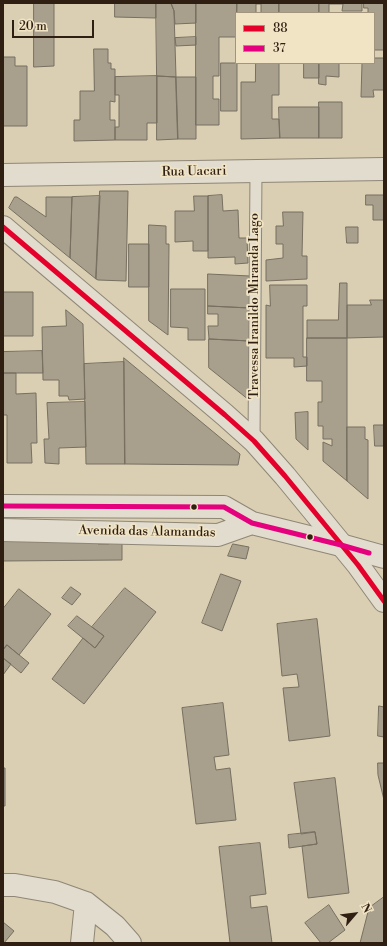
<!DOCTYPE html>
<style>
body{margin:0}
#map{position:relative;width:387px;height:946px;overflow:hidden;background:#dacfb3;font-family:"Libre Bodoni",serif}
canvas{display:block}
.frame{position:absolute;inset:0;border:4px solid #2f1f13;pointer-events:none}
.legend{position:absolute;left:235px;top:12px;width:140px;height:52px;box-sizing:border-box;background:#f1e4c4;border:1px solid #a3957d;margin:0;padding:5px 7px;list-style:none;font-size:12px;color:#2f1f13}
.legend li{display:flex;align-items:center;gap:8px;height:20px}
.legend b{width:20px;border:1px solid #a3957d}
.north{position:absolute;left:335px;top:894px;width:40px;height:40px;-webkit-text-stroke:3px #f1e4c4;paint-order:stroke;rotate:62deg;font-size:11px;font-weight:700;line-height:16px;text-align:center;color:#2f1f13}
.north::after{content:'';display:block;margin:auto;width:14px;height:18px;background:#2f1f13;clip-path:polygon(50% 0,100% 100%,50% 72%,0 100%)}
.scale{position:absolute;left:12px;top:20px;width:82px;height:18px;box-sizing:border-box;border:2px solid #2f1f13;border-top:0;padding-left:5px;font-size:12px;line-height:14px;white-space:nowrap;color:#2f1f13;-webkit-text-stroke:3px #f1e4c4;paint-order:stroke}
</style>
<div id="map">
<canvas width="387" height="946"></canvas>
<div class="frame"></div>
<ul class="legend">
<li><b style="height:5px;background:#e4002b"></b>88</li>
<li><b style="height:5px;background:#e5007d"></b>37</li>
</ul>
<div class="north">N</div>
<div class="scale">20 m</div>
</div>
<script>
const ctx = document.querySelector('canvas').getContext('2d');
ctx.lineJoin = 'round';
function paint(path, color) {
  ctx.fillStyle = color;
  ctx.fill(path, 'evenodd');
}
function strokePath(path, color, width, dash) {
  ctx.strokeStyle = color;
  ctx.lineWidth = width;
  ctx.lineCap = dash ? 'butt' : 'round';
  ctx.setLineDash(dash || []);
  ctx.stroke(path);
}
function drawText(font, color, halo, rows, align = 'center') {
  ctx.font = font + ' "Libre Bodoni",serif';
  ctx.lineWidth = 3.5;
  ctx.setLineDash([]);
  ctx.textBaseline = 'middle';
  ctx.strokeStyle = halo;
  ctx.fillStyle = color;
  for (const [text, x, y, turn = 0] of rows) {
    ctx.save();
    ctx.translate(x, y);
    ctx.rotate((+turn || 0) * Math.PI / 180);
    ctx.textAlign = isNaN(turn) ? turn : align;
    if (halo) ctx.strokeText(text, 0, 0);
    ctx.fillText(text, 0, 0);
    ctx.restore();
  }
}
const building = new Path2D(`
 M34,3h20v63l-20,1z
 M115,3h41v15l-41,-1z
 M156,3h15l3,8 2,66 -19,-1z
 M171,3h25v20l-21,1 -1,-13z
 M196,3h41l-1,34h-17v39h-6v23h6v26h-23z
 M237,3h42v10h-18v-9h-5v9h-19z
 M279,3h40v10h-40z
 M319,3h43v8h-20l1,-7h-14v9h-10z
 M364,3h20v47h-10v-37h-6v-5h-4z
 M196,37v8l-20,1 -1,-8z
 M94,49h14v14h3v6h4v33l-5,-1v19h5v20l-41,1v-21h6v-29h14z
 M3,57h12v9h12v60h-24z
 M374,58h10v32h-11l1,7h-13l1,-34h12z
 M221,63h16v48h-16z
 M256,63h23v32h-7v24h7l1,19 -39,1v-57h14z
 M304,63h15v15h-15z
 M319,63h20v14l-13,-1v9l-7,-1z
 M157,76v47h-10v17h-32v-13h4v-32h-4v-18z
 M157,76l19,1 2,62 -21,1z
 M176,77h20v62h-18z
 M319,102h23v36h-23z
 M279,107h40v31h-39z
 M100,191h28l-2,90 -28,-1 -2,-1z
 M222,195l1,16 15,-1 1,28h8l1,25 -13,1v-7l-27,1v-62z
 M366,195h18v25h-11v-15h-7z
 M100,196l-4,83 -26,-21 2,-61z
 M194,196h14v55h-15v-10l-18,1v-31h19z
 M15,197h2l29,20v-20h26l-2,61 -61,-50z
 M283,212h20l-1,44h5v23l-41,2v-21l17,-2v-14h-7v-18h7z
 M149,225l17,1v18h3l-1,91 -19,-14z
 M346,227h12v16h-11z
 M129,244h20v43h-20z
 M208,274l42,2v32l-42,-2z
 M340,283h7v55h-40v-18h31z
 M270,285h37v21h-4v51h4v9l-13,1v-9h-28v-53l4,1z
 M171,289h34v51h-17v-12l-17,-1z
 M3,292h30v44h-30z
 M370,300h14v37l-37,1v-33h24z
 M208,306l42,2v33l-41,-2 -1,-13h10v-12h-10z
 M66,310l17,14 2,75 -16,1 -1,-4h-9v-16h-16l-1,-53 24,-1z
 M307,338h40v143l-24,-20v-19l9,4v-7h-9v-13h-5v-24h4v-21h-15z
 M209,339l41,2 -1,59 -40,-32z
 M42,351l1,22h-40v-21z
 M124,358l116,96 -2,11 -113,-1z
 M124,362l1,102h-39l-2,-100z
 M3,373h13v21l20,-1 1,50h-6l1,20h-25v-48h-4z
 M85,402l1,45 -27,1v16l-14,-1 -1,-24h5l-2,-36z
 M308,412v38l-12,-11 -1,-26z
 M374,425h10v21h-9z
 M347,427h18v12l3,1v59l-21,-18z
 M98,538v6h11l-1,-6h14v22l-119,1v-22z
 M233,544l16,3 -3,12 -18,-3z
 M221,574l20,7 -19,50 -20,-8z
 M71,587l10,7 -9,11 -10,-7z
 M125,588l31,24 -72,92 -32,-25 31,-41 12,10 9,-12 -12,-9z
 M19,589l32,25 -32,41 -12,-10 -4,5v-41z
 M77,616l27,20 -9,12 -27,-22z
 M317,619l13,117 -41,5 -6,-53 16,-1 -2,-13 -15,2 -5,-52z
 M7,645l22,18 -8,10 -18,-15v-8z
 M3,658l8,6 -8,11z
 M223,703l6,52 -15,2 2,13 14,-2 6,52 -40,4 -14,-116z
 M379,706l5,1v38v-8l-6,-1z
 M378,763h6v37l-6,-25z
 M3,768h2v38h-2z
 M335,778l14,115 -41,5 -6,-52 15,-2 -2,-12 -14,2 -7,-51z
 M315,832l2,12 -28,4 -1,-13z
 M260,843l6,51 -16,2 1,12 16,-2 5,37h-42l-11,-96z
 M384,897v46h-24l9,-35z
 M329,905l16,25 -17,13h-7l-16,-20z
 M3,922l11,9 -10,12h-1z`);
paint(building, '#a8a08d');
strokePath(building, '#776f60', 1);
const service = new Path2D(`
 M254,441l2,-270`);
const minor = new Path2D(`
 M3,175l381,-6
 M3,227l222,188 29,26 31,35 73,89 26,36
 M3,885h12l40,7 31,11 29,23 15,17
 M82,943l4,-40`);
const tertiary = new Path2D(`
 M3,506l221,1 28,16 89,22 43,12
 M3,530l215,5 34,-12`);
strokePath(service, '#8f8676', 13);
strokePath(minor, '#8f8676', 24);
strokePath(tertiary, '#8f8676', 24);
strokePath(service, '#e1dcce', 11);
strokePath(minor, '#e1dcce', 22);
strokePath(tertiary, '#e1dcce', 22);
strokePath(new Path2D(`
 M3,227l222,188 29,26 31,35 73,89 26,36`), '#e4002b', 5);
strokePath(new Path2D(`
 M3,506l221,1 28,16 89,22 28,8`), '#e5007d', 5);
for (const [x, y, r, color] of [
 [194,507,3.5,"#2f1f13"],
 [310,537,3.5,"#2f1f13"]
]) {
  const dot = new Path2D();
  dot.arc(x, y, r, 0, 2 * Math.PI);
  ctx.fillStyle = color;
  ctx.fill(dot);
  strokePath(dot, '#f1e4c4', 1.5);
}
drawText('13px', '#2f1f13', '#f1e4c4', [
 ["Rua Uacari",194,172,-1],
 ["Travessa Iranildo Miranda Lago",255,306,-90],
 ["Avenida das Alamandas",147,532,1]
]);
</script>
